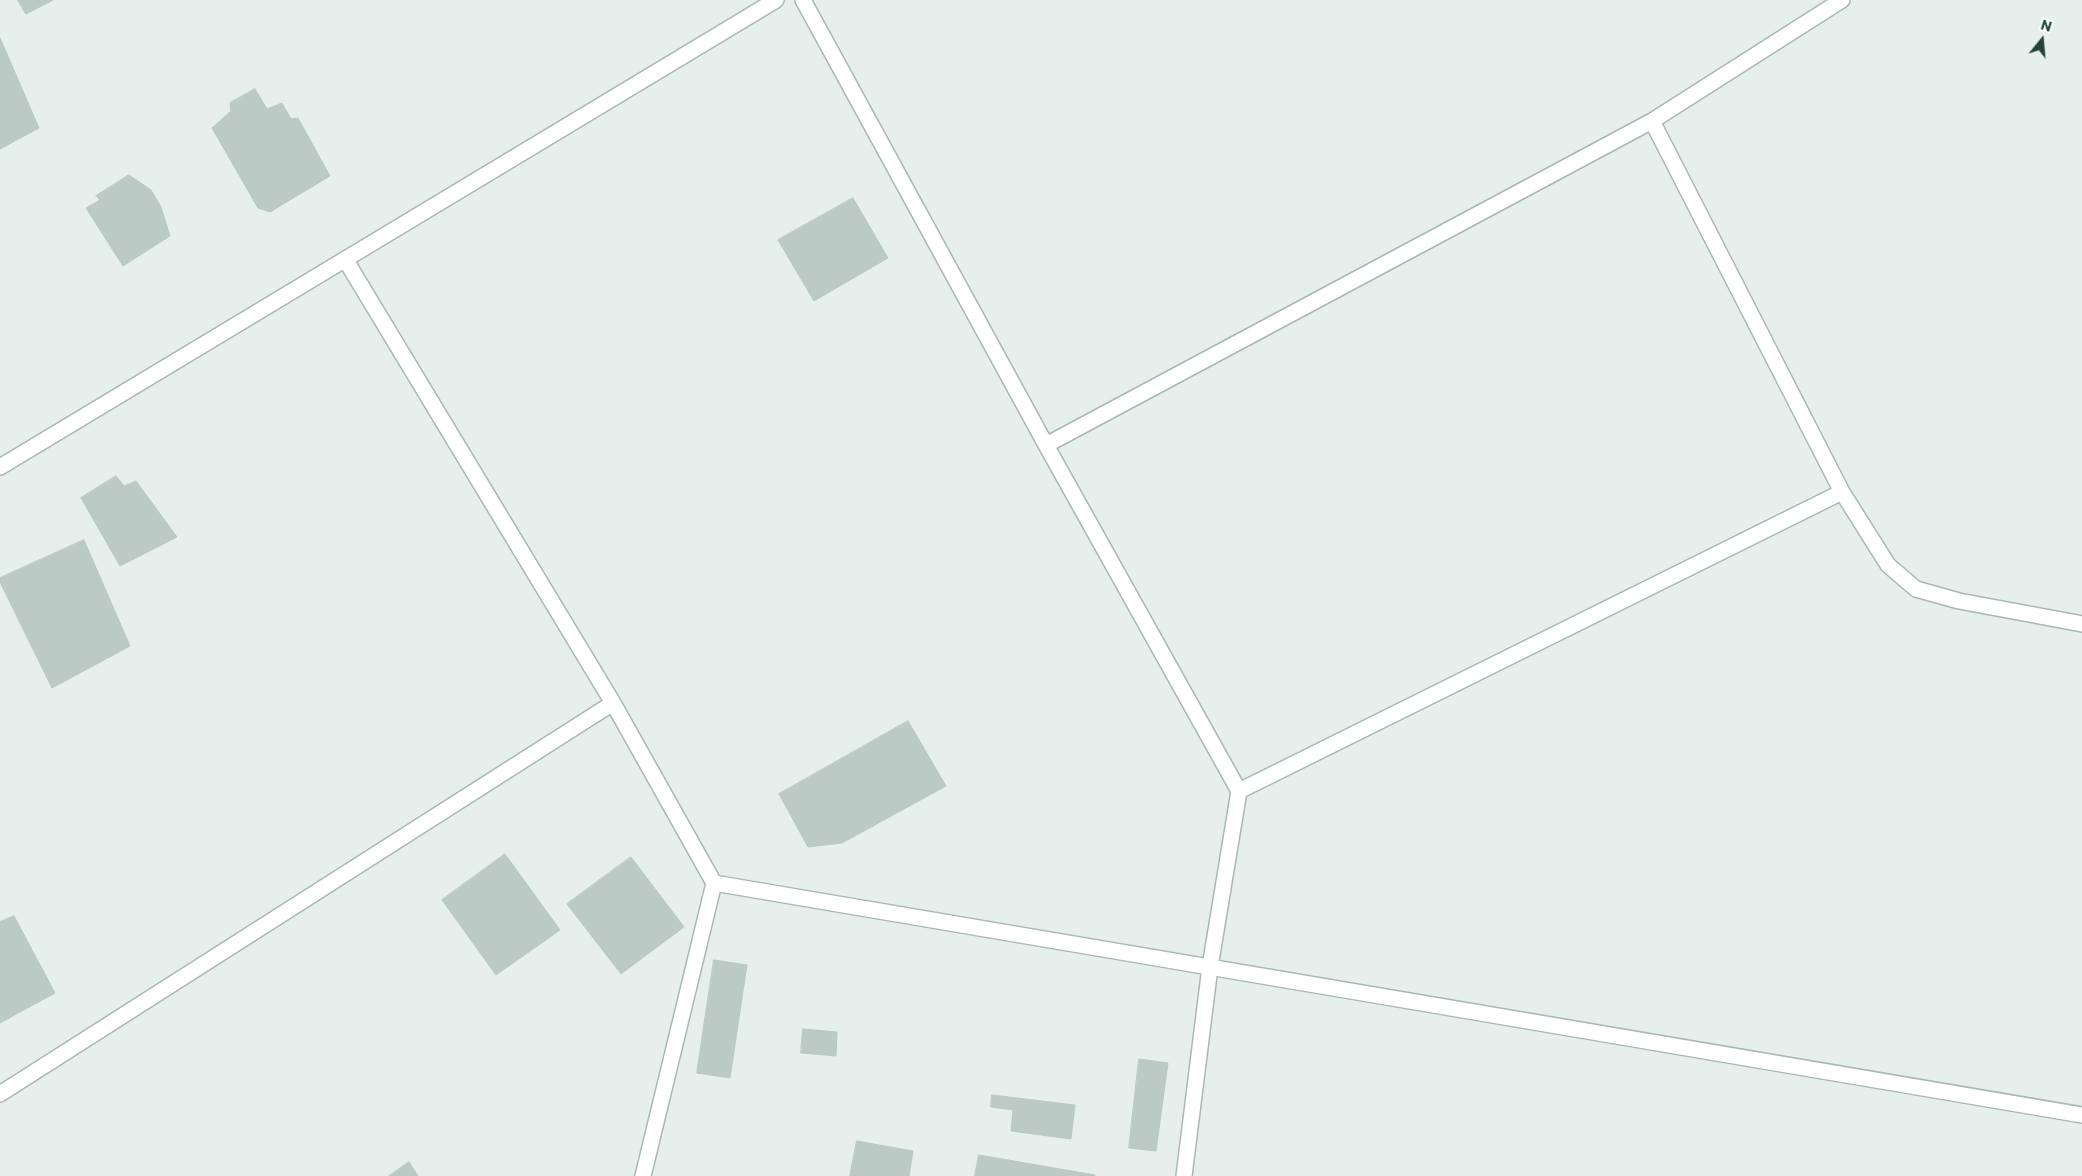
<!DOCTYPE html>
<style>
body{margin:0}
#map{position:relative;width:2082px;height:1176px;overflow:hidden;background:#e6efeb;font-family:Commissioner,sans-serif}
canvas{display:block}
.north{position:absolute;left:2017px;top:15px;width:50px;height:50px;-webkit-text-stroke:4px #f7fbf9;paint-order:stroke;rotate:17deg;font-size:14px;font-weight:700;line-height:20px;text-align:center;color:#24423a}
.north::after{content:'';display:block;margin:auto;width:18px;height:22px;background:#24423a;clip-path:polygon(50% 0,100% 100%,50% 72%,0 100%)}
</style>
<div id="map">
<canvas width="2082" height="1176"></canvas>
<div class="north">N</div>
</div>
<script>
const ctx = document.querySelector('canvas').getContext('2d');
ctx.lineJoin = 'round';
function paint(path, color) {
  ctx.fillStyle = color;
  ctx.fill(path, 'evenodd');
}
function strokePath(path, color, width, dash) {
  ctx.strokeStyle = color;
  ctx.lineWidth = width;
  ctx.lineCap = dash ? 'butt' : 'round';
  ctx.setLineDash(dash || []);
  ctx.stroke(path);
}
const building = new Path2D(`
 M18,0h35l-27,14z
 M0,38l39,90 -39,21z
 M255,89l12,20 15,-6 9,16 7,-1 32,58 -60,36 -12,-4 -46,-80 19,-17 -1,-8z
 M129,175l22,15 10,17 9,29 -47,30 -37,-58 14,-8 -4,-4z
 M853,198l35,60 -74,43 -36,-61z
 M116,476l8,10 12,-5 41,56 -57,29 -39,-68z
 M84,540l46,106 -78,42 -52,-106v-4z
 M908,721l38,65 -104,57 -34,4 -29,-53z
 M505,854l55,76 -64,45 -54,-75z
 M631,857l53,70 -63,47 -54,-70z
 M14,916l41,77 -55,30v-101z
 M714,960l33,5 -17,113 -33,-5z
 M803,1029l34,3 -1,24 -35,-3z
 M1139,1059l29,4 -12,88 -27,-3z
 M992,1095l83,10 -4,34 -60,-8 2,-21 -22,-3z
 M857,1141l56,10 -4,25h-59z
 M979,1155l116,20v1h-120z
 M409,1162l9,14h-29z`);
paint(building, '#bbcac4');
strokePath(building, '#b8c9c2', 1);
const street = new Path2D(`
 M803,0l243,445 193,346 -29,176 -26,209
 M1652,121l190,371 46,73 28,24 43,12 123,23
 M345,259l268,444 101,180 1368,232
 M1046,445l606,-324 190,-121
 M0,467l776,-467
 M1239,791l603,-299
 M0,1094l613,-391
 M643,1176l71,-293`);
strokePath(street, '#a8b8b2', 18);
strokePath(street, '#fff', 15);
</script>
